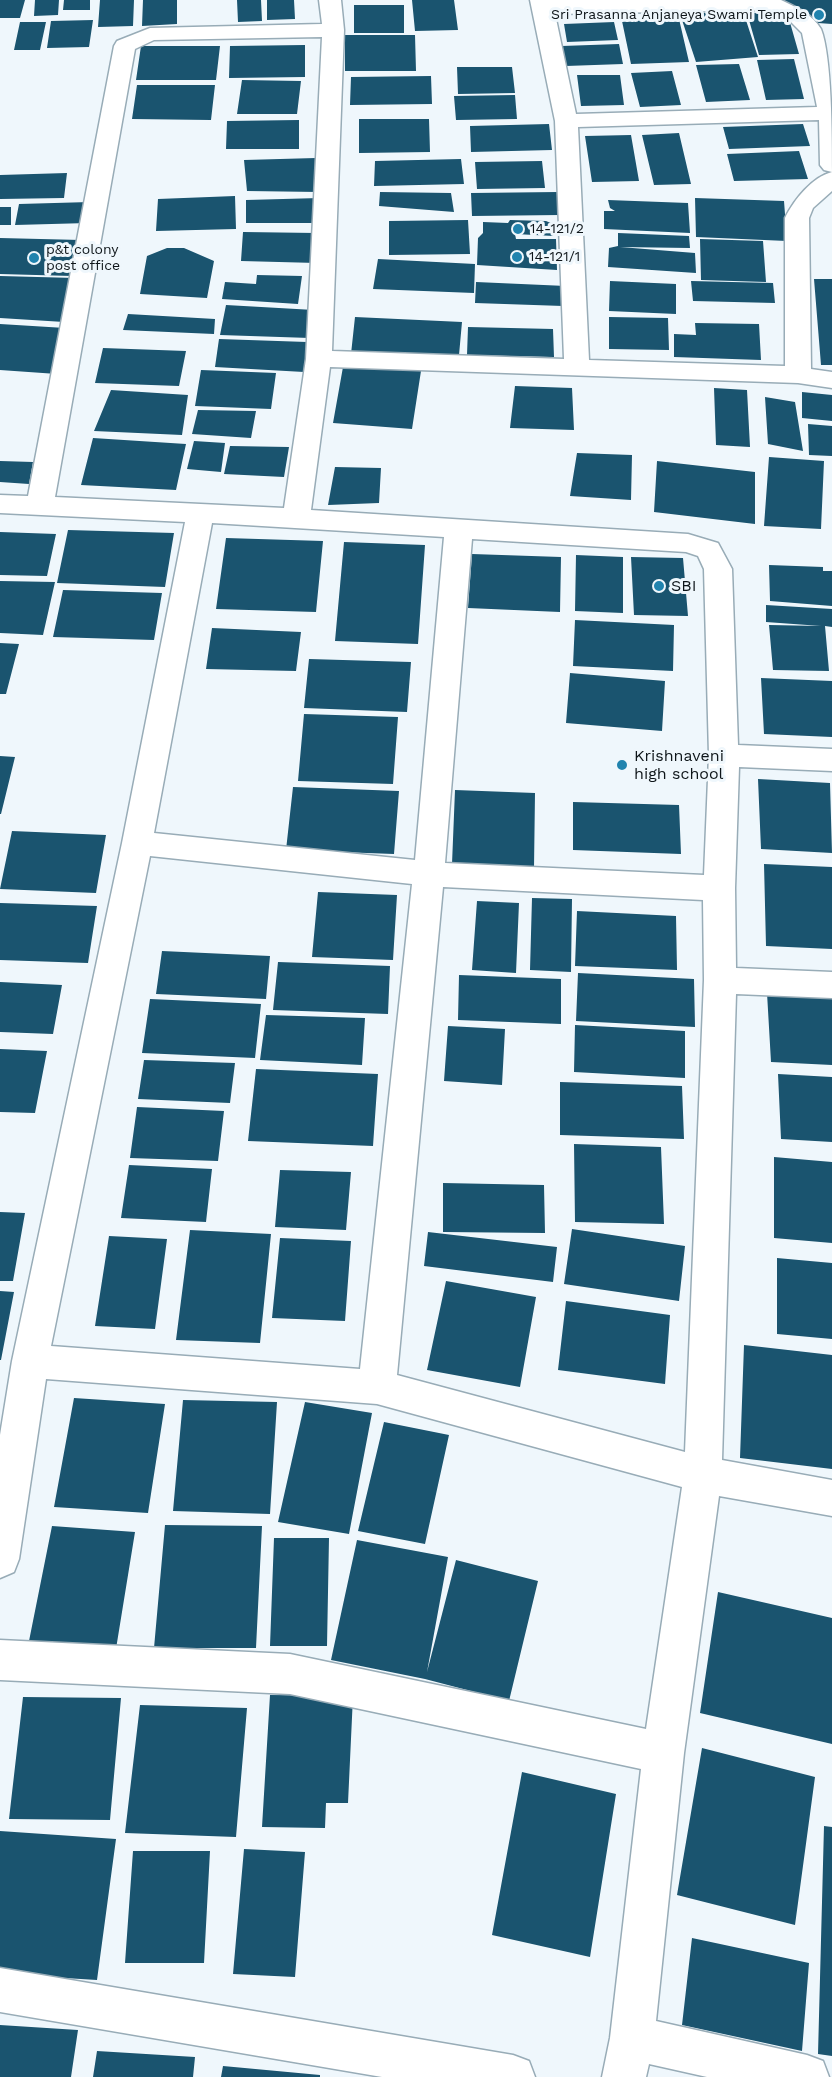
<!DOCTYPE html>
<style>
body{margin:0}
canvas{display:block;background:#eff7fc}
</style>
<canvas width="832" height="2077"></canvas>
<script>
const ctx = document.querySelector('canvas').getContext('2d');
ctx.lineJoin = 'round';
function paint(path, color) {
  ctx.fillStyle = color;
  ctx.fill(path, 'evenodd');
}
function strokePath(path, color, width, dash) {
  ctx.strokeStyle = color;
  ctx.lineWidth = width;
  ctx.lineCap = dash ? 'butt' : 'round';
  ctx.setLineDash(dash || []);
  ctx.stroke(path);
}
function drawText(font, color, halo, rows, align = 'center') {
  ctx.font = font + ' "Work Sans",sans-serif';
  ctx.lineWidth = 6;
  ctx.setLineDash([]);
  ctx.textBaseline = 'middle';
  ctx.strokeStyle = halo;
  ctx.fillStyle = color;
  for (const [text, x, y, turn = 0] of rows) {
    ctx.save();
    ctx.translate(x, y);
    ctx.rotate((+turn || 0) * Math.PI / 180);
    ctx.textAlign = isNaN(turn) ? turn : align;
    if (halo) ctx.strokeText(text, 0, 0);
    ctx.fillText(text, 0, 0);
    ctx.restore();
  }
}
paint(new Path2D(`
 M0,0h25l-5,18h-20z
 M35,0h24l-1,15 -24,1z
 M64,0h26v10h-27z
 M100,0h34l-1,26 -35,1z
 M143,0h34v24l-35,2z
 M237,0h24l1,21 -24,1z
 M267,0h27l1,19 -28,1z
 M412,0h42l4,30 -43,1z
 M784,0h48v24l-14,-1z
 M354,5h50v28h-50z
 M743,11l15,46 -62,5 -16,-48z
 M787,12l12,42 -40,1 -12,-42z
 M679,19l10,43 -58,2 -9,-43z
 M93,20l-4,27 -42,1 4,-27z
 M20,22h26l-6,28h-26z
 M614,22l4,18 -51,2 -3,-18z
 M345,35h70l1,36h-71z
 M619,44l4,20 -57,2 -4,-20z
 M305,45v32l-76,1 1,-32z
 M141,46h79l-4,34h-80z
 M794,59l10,40 -38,1 -9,-40z
 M739,64l11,36 -44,2 -10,-37z
 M457,67h55l3,26 -57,1z
 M672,71l9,34 -41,2 -9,-34z
 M577,75h43l4,30 -43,1z
 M431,76l1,28 -82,1 1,-28z
 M242,80l59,1 -4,33h-60z
 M137,85h78l-4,35 -79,-1z
 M515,95l2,24 -61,1 -2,-24z
 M359,119h70l1,33 -71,1z
 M299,120v29h-73l1,-28z
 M549,124l3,26 -81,2 -1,-26z
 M803,124l7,22 -81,3 -6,-22z
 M679,133l12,51 -37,1 -12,-50z
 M631,135l8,46 -47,1 -7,-46z
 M799,151l9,28 -74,2 -7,-27z
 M316,158l3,34 -72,-1 -3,-31z
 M461,159l3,25 -90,2 1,-25z
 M542,161l3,27 -68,1 -2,-27z
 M67,173l-3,25 -64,1v-24z
 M380,192l71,1 3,19 -75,-6z
 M558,192l2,23 -88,1 -1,-23z
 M235,196l1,33 -80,2 2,-32z
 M320,198l1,25h-75v-23z
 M695,198l89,3 3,40 -91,-4z
 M608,200l80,3 2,30 -86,-4v-18h11l-5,-3z
 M90,202l-2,21 -73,2 4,-21z
 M0,207h11v18h-11z
 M468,220l2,34 -81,1v-34z
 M510,220l36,1 7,3 1,12 -39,-2 1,5h40l1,31 -80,-5 1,-27 5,-5v-11l25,1z
 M243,232l73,1 1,30 -76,-2z
 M618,233l71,3 1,12 -70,-1 75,6 1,20 -88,-6 1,-19 9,-2z
 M0,238l81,2 -9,36 -72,-2z
 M700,239l63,2 3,41 -65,-2z
 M167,248h17l30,13 -7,37 -67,-4 7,-38z
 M378,259l97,5 -1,29 -101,-4z
 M257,275l45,1 -4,28 -76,-5 3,-17 31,2z
 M0,276l75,2 -11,44 -64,-4z
 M814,279h18v86h-11z
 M610,281l66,3v30l-67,-3z
 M691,281l82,2 2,20 -82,-2z
 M476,282l90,4 -3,20 -88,-3z
 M226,305l88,5 -4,28 -90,-3z
 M128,314l87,5 -1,15 -91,-4z
 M355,317l107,5 -3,33 -108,-1z
 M609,317l59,1 1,32 -60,-1z
 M695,323l64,1 2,36 -87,-3v-23l22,1z
 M0,324l65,4 -8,46 -57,-4z
 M468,327l85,2 1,28 -87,-2z
 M219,339l88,3 -3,30 -89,-5z
 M103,348l83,3 -7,35 -84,-3z
 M343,367l78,4 -9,58 -79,-6z
 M201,370l75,3 -5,36 -76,-3z
 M515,386l57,2 2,42 -64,-2z
 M714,388l33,2 3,57 -34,-2z
 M111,390l77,5 -6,40 -88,-4z
 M802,392l30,3v26l-30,-3z
 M765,397l30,5 8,49 -35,-7z
 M198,410l58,1 -5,27 -59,-4z
 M808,424l24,2v30l-23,-1z
 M93,438l93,6 -10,46 -95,-5z
 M194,441l31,2 -4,29 -34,-3z
 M230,446l59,1 -5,30 -60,-3z
 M577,453l55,2 -1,45 -61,-4z
 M769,457l55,4 -3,68 -57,-3z
 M0,461l33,1 -4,22 -29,-2z
 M657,461l98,11v52l-101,-12z
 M335,467l46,1 -2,35 -51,2z
 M68,530l106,3 -9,54 -108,-4z
 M0,532l56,2 -9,42 -47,-1z
 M226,538l97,3 -7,71 -100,-3z
 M344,542l81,3 -7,99 -83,-3z
 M472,554l89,3 -1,55 -92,-4z
 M576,555l47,2v56l-48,-2z
 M631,557l52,1 5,58 -54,-1z
 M769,565l54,2v4h9v35l-62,-5z
 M0,581l55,1 -12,53 -43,-2z
 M63,590l99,3 -8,47 -101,-3z
 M766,605l66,4v18l-7,-1 4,45 -56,-1 -4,-45 52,1 -55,-4z
 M575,620l99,5 -1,46 -100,-5z
 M212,628l89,4 -5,39 -90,-2z
 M0,643l19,1 -13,50h-6z
 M309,659l102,3 -4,50 -103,-4z
 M570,673l95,8 -3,50 -96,-8z
 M761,678l71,3v56l-68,-3z
 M304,714l94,3 -5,67 -95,-3z
 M0,756l15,1 -14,57h-1z
 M758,779l72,4 2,70 -71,-4z
 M293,787l106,4 -5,63 -108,-4z
 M455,790l80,3 -1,75 -82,-4z
 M573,802l106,3 2,49 -108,-4z
 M12,831l94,4 -10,58 -96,-4z
 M764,864l68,3v82l-66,-3z
 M318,892l79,3 -4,65 -81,-3z
 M532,898l40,1 -1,73 -41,-2z
 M477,901l42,2 -3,70 -44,-3z
 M0,903l97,3 -9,57 -88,-3z
 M577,911l99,5 1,54 -102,-4z
 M162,951l108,5 -4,43 -110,-5z
 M278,962l112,4 -2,48 -115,-4z
 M578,973l116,6 1,48 -119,-6z
 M459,975l102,4v45l-103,-4z
 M0,982l62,3 -9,49 -53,-2z
 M767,993l65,2v70l-61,-3z
 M150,999l111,5 -6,54 -113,-5z
 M266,1015l99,3 -3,47 -102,-5z
 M575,1025l110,6v47l-111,-6z
 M448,1026l57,3 -3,56 -58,-4z
 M0,1049l47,2 -12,62 -35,-1z
 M144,1060l91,3 -5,40 -92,-4z
 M256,1069l122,5 -5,72 -125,-5z
 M778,1074l54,3v65l-51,-3z
 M560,1082l122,4 2,53 -124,-4z
 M137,1107l87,4 -6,50 -88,-3z
 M574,1144l87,3 3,77 -89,-2z
 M774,1157l58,5v81l-58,-5z
 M129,1165l83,4 -6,53 -85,-4z
 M280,1170l71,2 -5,58 -71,-3z
 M443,1183l101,2 1,48 -102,-1z
 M0,1212l25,1 -12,68h-13z
 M572,1229l113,17 -6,55 -115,-17z
 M190,1230l81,4 -11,109 -84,-3z
 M428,1232l129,15 -4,35 -129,-16z
 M109,1236l58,3 -12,90 -60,-3z
 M280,1238l71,3 -6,80 -73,-3z
 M777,1258l55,5v76l-55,-5z
 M446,1281l90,16 -16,90 -93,-17z
 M0,1291l14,1 -13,68h-1z
 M566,1301l104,14 -5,69 -107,-14z
 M744,1345l88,10v114l-92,-11z
 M74,1398l91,6 -17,109 -94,-6z
 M183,1400l94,2 -7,112 -97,-3z
 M305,1402l67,11 -23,121 -71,-12z
 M384,1422l65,13 -24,109 -67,-13z
 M165,1525l97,1 -6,122h-102z
 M52,1526l83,6 -20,123 -87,-9z
 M274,1538h55l-2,108h-57z
 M357,1540l91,17 -21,115 29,-112 82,21 -29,120 -84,-22 -94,-19z
 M718,1592l114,26v126l-132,-31z
 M270,1695l83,1 -5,107h-22l-1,25 -63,-1z
 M23,1697l98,1 -11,122 -101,-1z
 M140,1705l107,3 -11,129 -111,-4z
 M702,1748l113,29 -20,148 -118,-30z
 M522,1772l94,22 -26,163 -98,-22z
 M824,1826l8,1v229l-14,-2z
 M0,1831l116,8 -19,141 -97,-6z
 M244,1849l61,3 -10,125 -62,-3z
 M133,1851h77l-6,112h-79z
 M692,1938l117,25 -7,88 -120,-26z
 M0,2025l78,5 -7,47h-71z
 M97,2051l98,6 -2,20h-100z
 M223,2066l97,9v2h-99z`), '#1a546f');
const minor = new Path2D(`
 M319,0h22l3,30 -12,321 232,8 -9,-238 -25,-121h251c15,7 31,14 40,29 11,28 11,109 11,143l-8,-2 -4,-5 -1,-45 -241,7 11,233 196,6v-148c9,-18 27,-41 47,-46v19l-19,17 -4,10 2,151 21,3v16l-34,-5 -468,-16 -19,143 377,24 30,9 14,26 6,176 94,4v22l-93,-4 -4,121 1,80 96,4v26l-96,-4 -14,466 110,20v36l-113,-20 -35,257 -28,268 151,34 16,6 6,16h-122l-58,-13 -3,13h-44l8,-39 31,-269 -351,-75 -290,-14v-40l290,14 356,75 36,-242 -305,-83 -331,-25 -27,180 -5,13 -14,6v-143l12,-74 110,-518 63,-321 -185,-9v-18l28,1 86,-450 3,-5 33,-13 172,-4zM768,10l23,12 11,11 15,74 -241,7 -21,-100zM322,37l-16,322 -22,149 -229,-11 80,-448 19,-9zM212,523l232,14 -29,323 -261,-27zM472,539l214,13 12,4 6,13 5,186 -5,120 -259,-12zM150,856l262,28 -52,485 -309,-23zM443,887l260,13 1,80 -19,472 -288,-77z
 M0,1968l513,87 16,6 6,16h-153l-382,-65z`);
strokePath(minor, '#98acb7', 3);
paint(minor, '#fff');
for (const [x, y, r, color] of [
 [819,15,6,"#2083ae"],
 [518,229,6,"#2083ae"],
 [517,257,6,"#2083ae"],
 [34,258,6,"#2083ae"],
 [659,586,6,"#2083ae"],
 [622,765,6,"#2083ae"]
]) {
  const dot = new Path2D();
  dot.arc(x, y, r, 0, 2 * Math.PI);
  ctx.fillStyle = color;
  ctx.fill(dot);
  strokePath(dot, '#eff7fc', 2);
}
drawText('14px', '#0e1519', '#eff7fc', [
 ["Sri Prasanna Anjaneya Swami Temple",807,15,"right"],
 ["14-121/2",530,229],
 ["p&t colony",46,250],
 ["post office",46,266],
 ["14-121/1",529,257]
], 'left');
drawText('16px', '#0e1519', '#eff7fc', [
 ["SBI",671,586],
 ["Krishnaveni",634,756],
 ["high school",634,774]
], 'left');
</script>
